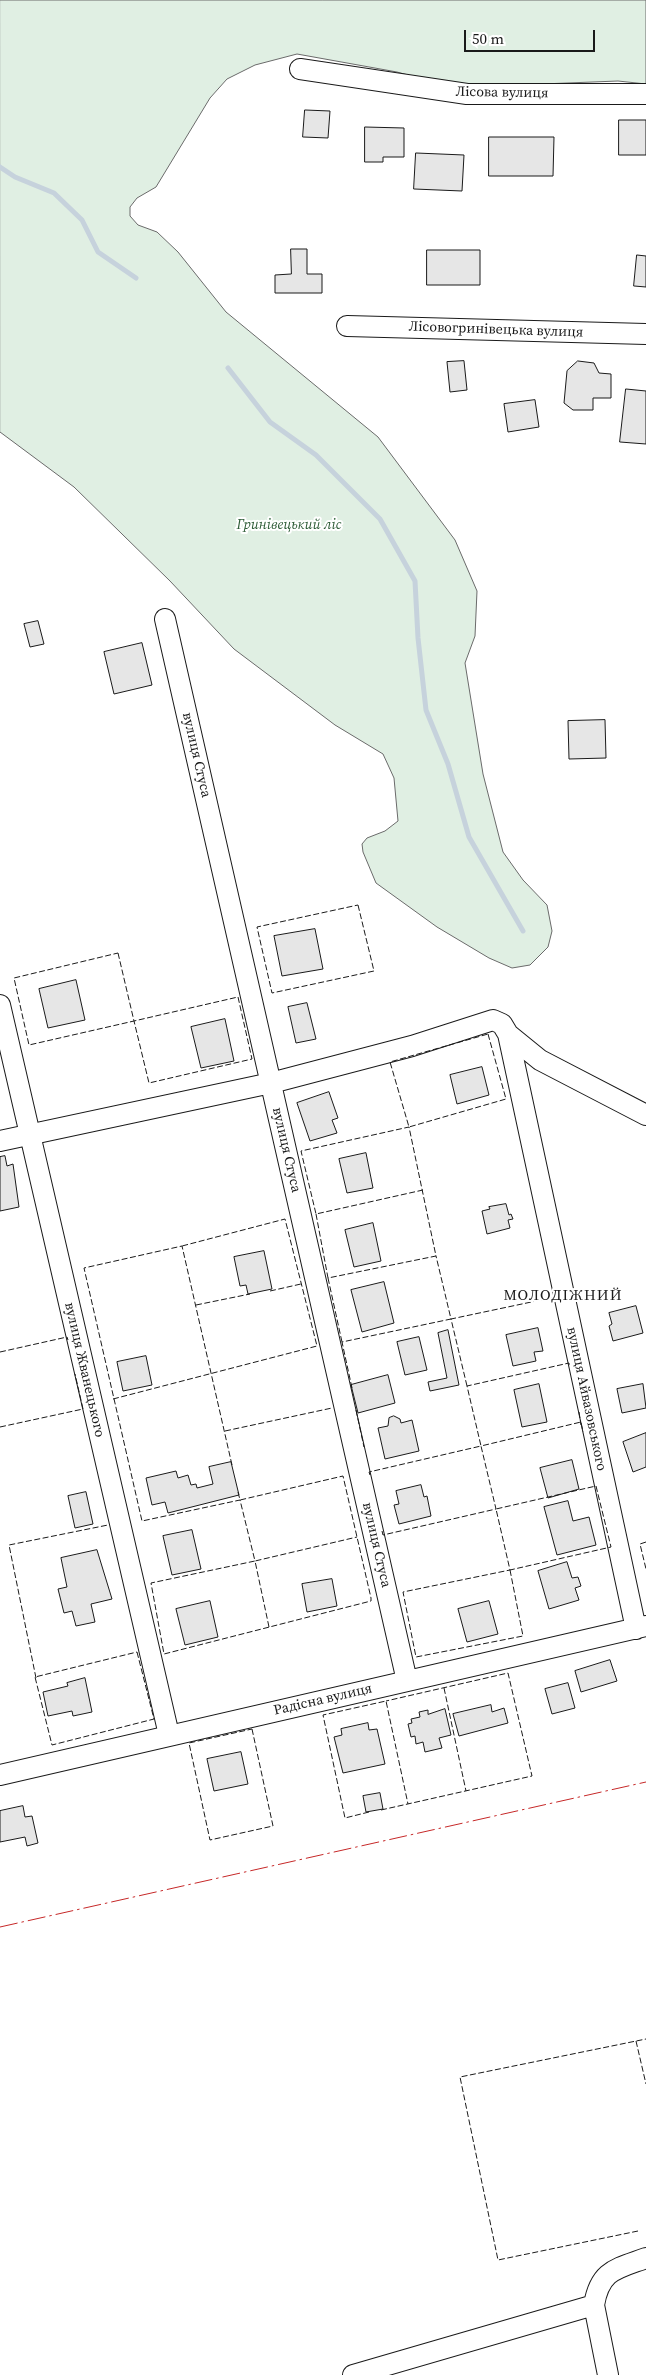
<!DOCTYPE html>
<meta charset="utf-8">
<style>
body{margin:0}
#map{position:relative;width:646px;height:2375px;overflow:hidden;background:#fff;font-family:"Source Serif 4",serif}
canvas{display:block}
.scale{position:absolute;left:464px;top:30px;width:131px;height:22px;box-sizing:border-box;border:2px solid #1a1a1a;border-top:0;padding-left:6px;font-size:15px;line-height:18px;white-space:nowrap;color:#1a1a1a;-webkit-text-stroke:4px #fff;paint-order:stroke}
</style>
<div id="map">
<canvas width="646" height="2375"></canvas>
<div class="scale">50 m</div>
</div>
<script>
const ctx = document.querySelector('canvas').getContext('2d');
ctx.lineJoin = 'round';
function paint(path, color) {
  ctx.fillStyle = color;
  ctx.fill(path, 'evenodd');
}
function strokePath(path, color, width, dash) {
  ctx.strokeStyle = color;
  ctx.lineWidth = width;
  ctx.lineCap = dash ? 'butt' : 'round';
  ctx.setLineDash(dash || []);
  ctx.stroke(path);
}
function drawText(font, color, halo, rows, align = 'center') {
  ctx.font = font + ' "Source Serif 4",serif';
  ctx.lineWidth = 4;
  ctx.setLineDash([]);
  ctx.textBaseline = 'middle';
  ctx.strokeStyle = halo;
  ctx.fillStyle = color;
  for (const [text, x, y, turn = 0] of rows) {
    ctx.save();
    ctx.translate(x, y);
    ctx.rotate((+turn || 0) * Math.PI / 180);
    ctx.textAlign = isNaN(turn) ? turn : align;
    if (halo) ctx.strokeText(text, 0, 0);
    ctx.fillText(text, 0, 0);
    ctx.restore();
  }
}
const green = new Path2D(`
 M0,0h646v84l-28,-3 -127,5 -47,-1 -47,-13 -100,-18 -42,11 -28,14 -17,19 -54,89 -19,11 -7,9v9l8,9 19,7 21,20 48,60 152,125 77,103 22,51 -2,45 -10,27 18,111 20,78 20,28 24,25 5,26 -4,16 -18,18 -18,3 -23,-10 -52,-31 -61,-44 -13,-31 -1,-8 5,-6 18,-7 13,-10 -4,-43 -11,-24 -48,-29 -101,-76 -64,-68 -96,-94 -74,-55z`);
paint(green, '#e0efe3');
strokePath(green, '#6a6a6a', 1);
strokePath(new Path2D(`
 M0,167l15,10 39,16 28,27 16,32 38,26
 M228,368l42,54 46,33 64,64 35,62 3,57 8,72 22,54 21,73 54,94`), '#c6d2dc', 5);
const building = new Path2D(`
 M305,110l25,1 -2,27 -25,-1z
 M619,120h27v35h-27z
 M365,127l39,1v29h-21v5h-18z
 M489,137h65l-1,39h-64z
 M416,153l48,2 -2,36 -48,-2z
 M291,249h16v25h15v19h-47v-18l16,-1z
 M427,250h53v35h-53z
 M637,255l9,1v31l-12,-1z
 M464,361l3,29 -17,2 -3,-30z
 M578,361l16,2 5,10 12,1v24h-18v12h-20l-9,-7 3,-32z
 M626,389l20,2v53l-26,-2z
 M535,400l4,27 -31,5 -4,-28z
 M38,621l6,23 -14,3 -6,-23z
 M142,643l10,42 -38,9 -10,-42z
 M605,720l1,38 -37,1 -1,-38z
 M315,929l8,40 -41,7 -8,-40z
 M76,980l9,40 -37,8 -9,-39z
 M307,1003l9,36 -20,4 -8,-36z
 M225,1019l9,42 -33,7 -10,-41z
 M482,1067l7,28 -32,9 -7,-29z
 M329,1092l9,26 -6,2 5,13 -27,8 -13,-38z
 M366,1153l7,35 -26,5 -8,-34z
 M5,1156l2,10 6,-2 6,43 -19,4v-54z
 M506,1204l3,11 2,-1 2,5 -5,1 2,8 -23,6 -5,-23 8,-2 -1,-2z
 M373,1223l8,38 -27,6 -9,-37z
 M264,1251l8,38 -24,5 -2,-9 -6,1 -6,-29z
 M384,1282l10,41 -32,9 -11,-42z
 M636,1306l7,27 -30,8 -4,-15 3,-2 -3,-11z
 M538,1328l5,23 -9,1 2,9 -23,5 -7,-31z
 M448,1330l11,55 -29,6 -2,-9 19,-4 -9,-45z
 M419,1337l8,33 -22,5 -8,-33z
 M146,1356l6,29 -29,6 -6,-29z
 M388,1375l7,28 -37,10 -7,-28z
 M539,1384l8,38 -25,5 -8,-37z
 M643,1384l3,24 -24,5 -5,-24z
 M394,1416l6,3 1,4 11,-3 7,31 -34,8 -7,-31 10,-2 1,-8z
 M646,1433v34l-13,5 -10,-30z
 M572,1460l7,29 -31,9 -8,-30z
 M231,1462l8,33 -71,18 -3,-11 -13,3 -6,-27 30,-7 2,7 10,-3 3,10 5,-1 1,4 16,-4 -4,-17z
 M421,1485l3,12 3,-1 4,20 -32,8 -5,-19 5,-1 -3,-13z
 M86,1492l7,32 -18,4 -7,-32z
 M568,1501l5,20 16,-4 7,28 -39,10 -13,-48z
 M192,1530l9,39 -29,6 -9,-39z
 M97,1550l15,49 -21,5 4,18 -19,4 -4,-15 -8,2 -6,-24 9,-2 -6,-29z
 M567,1562l5,16 6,-1 3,9 -6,2 4,12 -30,9 -11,-38z
 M332,1579l5,27 -30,6 -5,-28z
 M210,1601l8,36 -33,8 -9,-36z
 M489,1601l9,33 -31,8 -9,-33z
 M610,1660l7,21 -36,11 -6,-21z
 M85,1678l7,34 -19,4 -1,-5 -24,5 -5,-24 25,-6 -1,-3z
 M568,1683l7,25 -23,6 -7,-25z
 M491,1705l1,7 12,-4 4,15 -49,13 -6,-22z
 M445,1709l6,26 -12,3 3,10 -17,4 -2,-10 -7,2 -1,-8 -4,1 -3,-13 4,-1 -1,-4 9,-2 -1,-5 9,-2v4z
 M368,1723l1,7 8,-1 8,35 -42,9 -9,-36 8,-2 -1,-6z
 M241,1752l7,32 -34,7 -7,-32z
 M380,1793l3,16 -17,3 -3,-16z
 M23,1806l2,11 7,-1 6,27 -11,3 -2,-9 -25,5v-31z`);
paint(building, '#e6e6e6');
strokePath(building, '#1a1a1a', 1);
const minor = new Path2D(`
 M300,69l167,25h179
 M347,326l299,8
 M165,619l242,1062
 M0,1005l169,730
 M508,1034l32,26 106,55
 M0,1141l271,-58 141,-37 81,-26 9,4 6,10 128,595
 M0,1775l646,-149
 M594,2305l14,70
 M353,2375l241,-70c6,-35 22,-36 52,-47`);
strokePath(minor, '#1a1a1a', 22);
strokePath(minor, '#fff', 20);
strokePath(new Path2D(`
 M358,905l16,66 -102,22 -15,-66z
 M118,953l16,68 -105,24 -15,-67z
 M238,997l14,62 -103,24 -15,-62z
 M488,1034l18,65 -97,28 -19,-65z
 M316,1214l12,64 108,-22 -27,-129 -108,24 15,63 107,-24
 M328,1278l14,64
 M270,1291l31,-7
 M196,1305l54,-11
 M0,1352l67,-15 1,3
 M467,1386l-16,-67 104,-22 1,2
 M352,1388l-10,-46 109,-23 -15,-63
 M113,1399l204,-53 -32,-127 -103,27
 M356,1410l8,37
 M579,1412l2,13
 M0,1427l83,-18 -8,-35
 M225,1431l107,-23
 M232,1465l-50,-219 -98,22 58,253 98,-21 15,61 -104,22 13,71 207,-53v-3
 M370,1475l-1,-3 112,-26 -14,-60 102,-23v3
 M596,1486l15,61 -101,23 -14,-61z
 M238,1492l2,8 103,-24 28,122
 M382,1531l1,4 113,-26 -15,-63 100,-24 2,10
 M646,1542l-6,2 6,25
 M510,1570l13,66 -107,21 -13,-65z
 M269,1627l-14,-66 102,-24
 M137,1652l17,67 -102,26 -17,-68z
 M36,1678l-27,-133 99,-20
 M444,1688l22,103
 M252,1729l21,97 -63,14 -21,-97z
 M381,1810l151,-34 -24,-103 -122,28
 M369,1812l-24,6 -22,-103 63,-14 22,103
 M636,2041l10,43
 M638,2231l-140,29 -38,-183 186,-38`), '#1a1a1a', 1, [6, 2.5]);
strokePath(new Path2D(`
 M0,1927l646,-145`), '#c62828', 1, [18, 4, 2.5, 4]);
drawText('14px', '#1a1a1a', '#fff', [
 ["Лісова вулиця",502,93,1],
 ["Лісовогринівецька вулиця",496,330,2],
 ["вулиця Стуса",196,755,77],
 ["вулиця Стуса",286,1150,77],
 ["вулиця Жванецького",84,1370,77],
 ["вулиця Айвазовського",586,1399,78],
 ["вулиця Стуса",376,1545,77],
 ["Радісна вулиця",323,1700,-13]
]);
drawText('italic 14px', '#2b5a34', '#fff', [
 ["Гринівецький ліс",289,525]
]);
ctx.letterSpacing = '1px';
drawText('15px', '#1a1a1a', '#fff', [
 ["МОЛОДІЖНИЙ",563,1296]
]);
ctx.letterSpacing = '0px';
</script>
